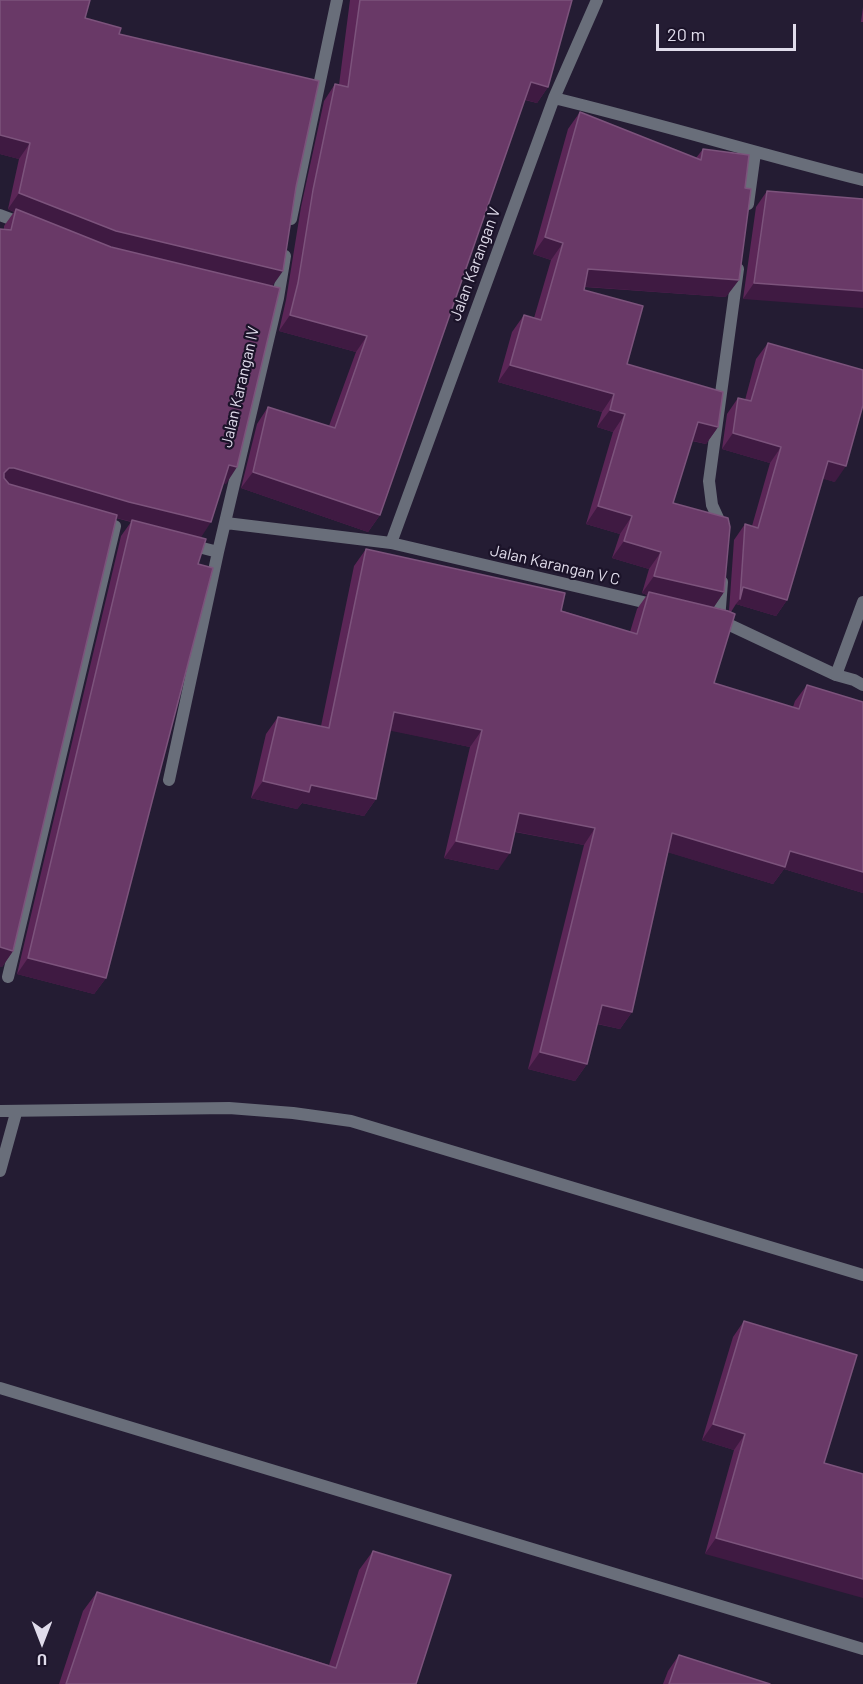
<!DOCTYPE html>
<style>
body{margin:0}
#map{position:relative;width:863px;height:1684px;overflow:hidden;background:#241c33;font-family:Barlow,sans-serif}
canvas{display:block}
.north{position:absolute;left:12px;top:1612px;width:60px;height:60px;-webkit-text-stroke:4px #1b1329;paint-order:stroke;rotate:180deg;font-size:16px;font-weight:700;line-height:24px;text-align:center;color:#e0dceb}
.north::after{content:'';display:block;margin:auto;width:21px;height:27px;background:#e0dceb;clip-path:polygon(50% 0,100% 100%,50% 72%,0 100%)}
.scale{position:absolute;left:656px;top:24px;width:140px;height:27px;box-sizing:border-box;border:3px solid #e0dceb;border-top:0;padding-left:8px;font-size:18px;line-height:21px;white-space:nowrap;color:#e0dceb;-webkit-text-stroke:4px #1b1329;paint-order:stroke}
</style>
<div id="map">
<canvas width="863" height="1684"></canvas>
<div class="north">U</div>
<div class="scale">20 m</div>
</div>
<script>
const ctx = document.querySelector('canvas').getContext('2d');
ctx.lineJoin = 'round';
function strokePath(path, color, width, dash) {
  ctx.strokeStyle = color;
  ctx.lineWidth = width;
  ctx.lineCap = dash ? 'butt' : 'round';
  ctx.setLineDash(dash || []);
  ctx.stroke(path);
}
function paint(path, color) {
  ctx.fillStyle = color;
  ctx.fill(path, 'evenodd');
}
function drawText(font, color, halo, rows, align = 'center') {
  ctx.font = font + ' Barlow,sans-serif';
  ctx.lineWidth = 4.5;
  ctx.setLineDash([]);
  ctx.textBaseline = 'middle';
  ctx.strokeStyle = halo;
  ctx.fillStyle = color;
  for (const [text, x, y, turn = 0] of rows) {
    ctx.save();
    ctx.translate(x, y);
    ctx.rotate((+turn || 0) * Math.PI / 180);
    ctx.textAlign = isNaN(turn) ? turn : align;
    if (halo) ctx.strokeText(text, 0, 0);
    ctx.fillText(text, 0, 0);
    ctx.restore();
  }
}
strokePath(new Path2D(`
 M554,98c103,25 205,56 309,82
 M748,204l7,-51
 M0,215l24,9
 M291,219l46,-219
 M226,523l165,20 265,62
 M723,529l-11,-24 -3,-24 29,-212
 M391,543l163,-445 43,-98
 M187,544l31,8
 M717,619l119,56 18,5 9,5
 M719,620l3,-38
 M836,675l27,-73
 M169,780l49,-228 60,-254 7,-42
 M8,977l107,-451
 M0,1111l229,-3 64,5 58,8 512,154
 M0,1171l16,-58
 M0,1388l863,261`), '#696e7a', 12);
paint(new Path2D(`
 M0,0l85,18 34,16 154,252 -47,198 -2,-1 -23,54 -3,27 -92,414 -12,16 -77,-20 104,-438 10,-14 -15,-4 -103,433 -11,16 2,-738v-3l10,-14 -6,-3 11,-50 -19,-5z
 M350,0h222l-24,87 -11,16 -12,-3 -145,415 -12,17 -127,-44 16,-64 11,-17 61,19 27,-74 -77,-21 7,-31 15,-93 23,-106 11,-17 4,1z
 M863,7v15h-2z
 M580,112l116,46 7,-9 23,148 -141,-10 -1,3 43,74 91,63 -12,17 -14,-3 -19,62 51,89 -11,15 16,4 5,-71 11,-16 7,2 18,-63 -48,-14 5,-35 11,-16 7,2 11,-41 12,-16 67,139 -13,-4 -35,122 -11,16 -40,-12 -5,8 -17,71 79,24 2,-6 12,-16 56,17v191l-79,-24 -11,15 -105,-32 -36,160 -12,17 -23,-5 -10,40 -12,17 -47,-12 56,-224 -69,-13 -17,38 -54,-12 26,-111 -80,-17 -14,69 -12,17 -62,-13 -5,6 -46,-11 15,-64 12,-17 43,9 33,-160 12,-17 264,83 7,-23 10,-14 -5,-2 7,-24 -37,-11 8,-24 -34,-10 27,-92 -16,-5 5,-15 -104,-30 14,-50 12,-17 10,3 17,-58 -18,-6 35,-125z
 M767,191l96,8 -120,100 13,-92z
 M744,1321l113,34 -152,199 29,-104 -32,-10 31,-103z
 M373,1551l43,133h-357l24,-73 14,-19 232,73 30,-95z
 M679,1655l91,29h-107l5,-13z`), '#5b2657');
paint(new Path2D(`
 M531,82l17,5 -11,16 -17,-5z
 M0,135l30,8 -11,16 -19,-5z
 M19,193l264,78 -12,17 -167,-41 -88,-38 -2,3 -6,-3z
 M545,237l18,6 -12,17 -18,-6z
 M588,269l151,11 -13,17 -150,-11z
 M754,283l109,8v17l-120,-9z
 M290,315l77,21 -11,16 -77,-21z
 M510,365l104,29 -12,18 -104,-30z
 M610,410l15,4 -12,18 -16,-5z
 M698,422l20,5 -12,17 -20,-5z
 M733,433l48,14 -11,16 -48,-14z
 M828,461l18,5 -11,16 -19,-5z
 M229,465l8,2 -11,17 -8,-3z
 M9,468h5l197,54 -11,17 -83,-21 -115,-34 2,-11z
 M253,472l127,43 -12,17 -127,-44z
 M598,506l34,10 -12,18 -34,-10z
 M624,541l37,11 -12,17 -37,-11z
 M654,576l70,16 -12,18 -63,-18 -2,3 -5,-2z
 M743,587l44,13 -11,16 -40,-12 4,-5z
 M394,712l88,18 -12,17 -88,-18z
 M263,781l48,4 65,14 -12,17 -62,-13 -5,6 -46,-11z
 M519,813l76,15 -11,17 -77,-15z
 M672,833l118,18 73,21v21l-79,-24 -11,15 -113,-34z
 M456,841l54,12 -12,17 -54,-12z
 M0,947l13,4 -11,16h-2z
 M28,958l78,20 -12,16 -77,-20z
 M602,1005l30,7 -12,17 -30,-7z
 M540,1052l47,12 -12,17 -47,-12z
 M713,1424l32,10 -11,16 -32,-10z
 M716,1538l147,41v19l-158,-44z`), '#3f1a42');
const building = new Path2D(`
 M0,0h90l-5,18 36,10 -2,6 200,47 -23,106 -13,84 -167,-40 -97,-38 11,-50 -30,-8z
 M360,0h212l-24,87 -17,-5 -151,433 -127,-43 15,-65 67,21 32,-92 -77,-21 8,-32 15,-93 22,-106 13,3z
 M580,112l121,48 2,-11 46,6 -4,33 6,1 -12,91 -151,-11 -4,21 59,16 -16,58 96,28 -5,35 -20,-5 -25,81 55,15 2,9 -6,65 -70,-16 7,-24 -37,-11 8,-25 -34,-10 27,-92 -15,-4 4,-16 -104,-29 14,-50 17,5 22,-77 -18,-6z
 M767,191l96,8v92l-109,-8z
 M16,209l95,38 169,41 -43,179 -8,-2 -18,57 -82,-20 -115,-34h-5l-5,5v5l5,6 108,31 -104,436 -13,-4v-718l11,1z
 M768,343l95,27v35l-17,61 -18,-5 -41,139 -44,-13 -3,12 5,-75 13,4 23,-81 -48,-14 5,-35 13,3z
 M132,520l74,19 -8,25 15,4 -107,410 -78,-20z
 M366,549l199,44 -4,18 76,23 12,-42 79,19 7,3 -21,69 85,26 8,-24 56,17v170l-73,-21 -5,16 -113,-34 -40,179 -30,-7 -15,59 -47,-12 55,-224 -76,-15 -9,40 -54,-12 26,-111 -88,-18 -18,87 -65,-14 -2,7 -46,-11 15,-64 51,11z
 M744,1321l113,34 -33,108 39,11v105l-147,-41 29,-104 -32,-10z
 M373,1551l78,24 -35,109h-350l31,-92 239,76z
 M679,1655l91,29h-101z`);
paint(building, '#693967');
strokePath(building, '#7c537c', 1.5);
drawText('16px', '#e0dceb', '#1b1329', [
 ["Jalan Karangan V",475,264,-70],
 ["Jalan Karangan IV",240,387,-77],
 ["Jalan Karangan V C",555,565,13]
]);
</script>
